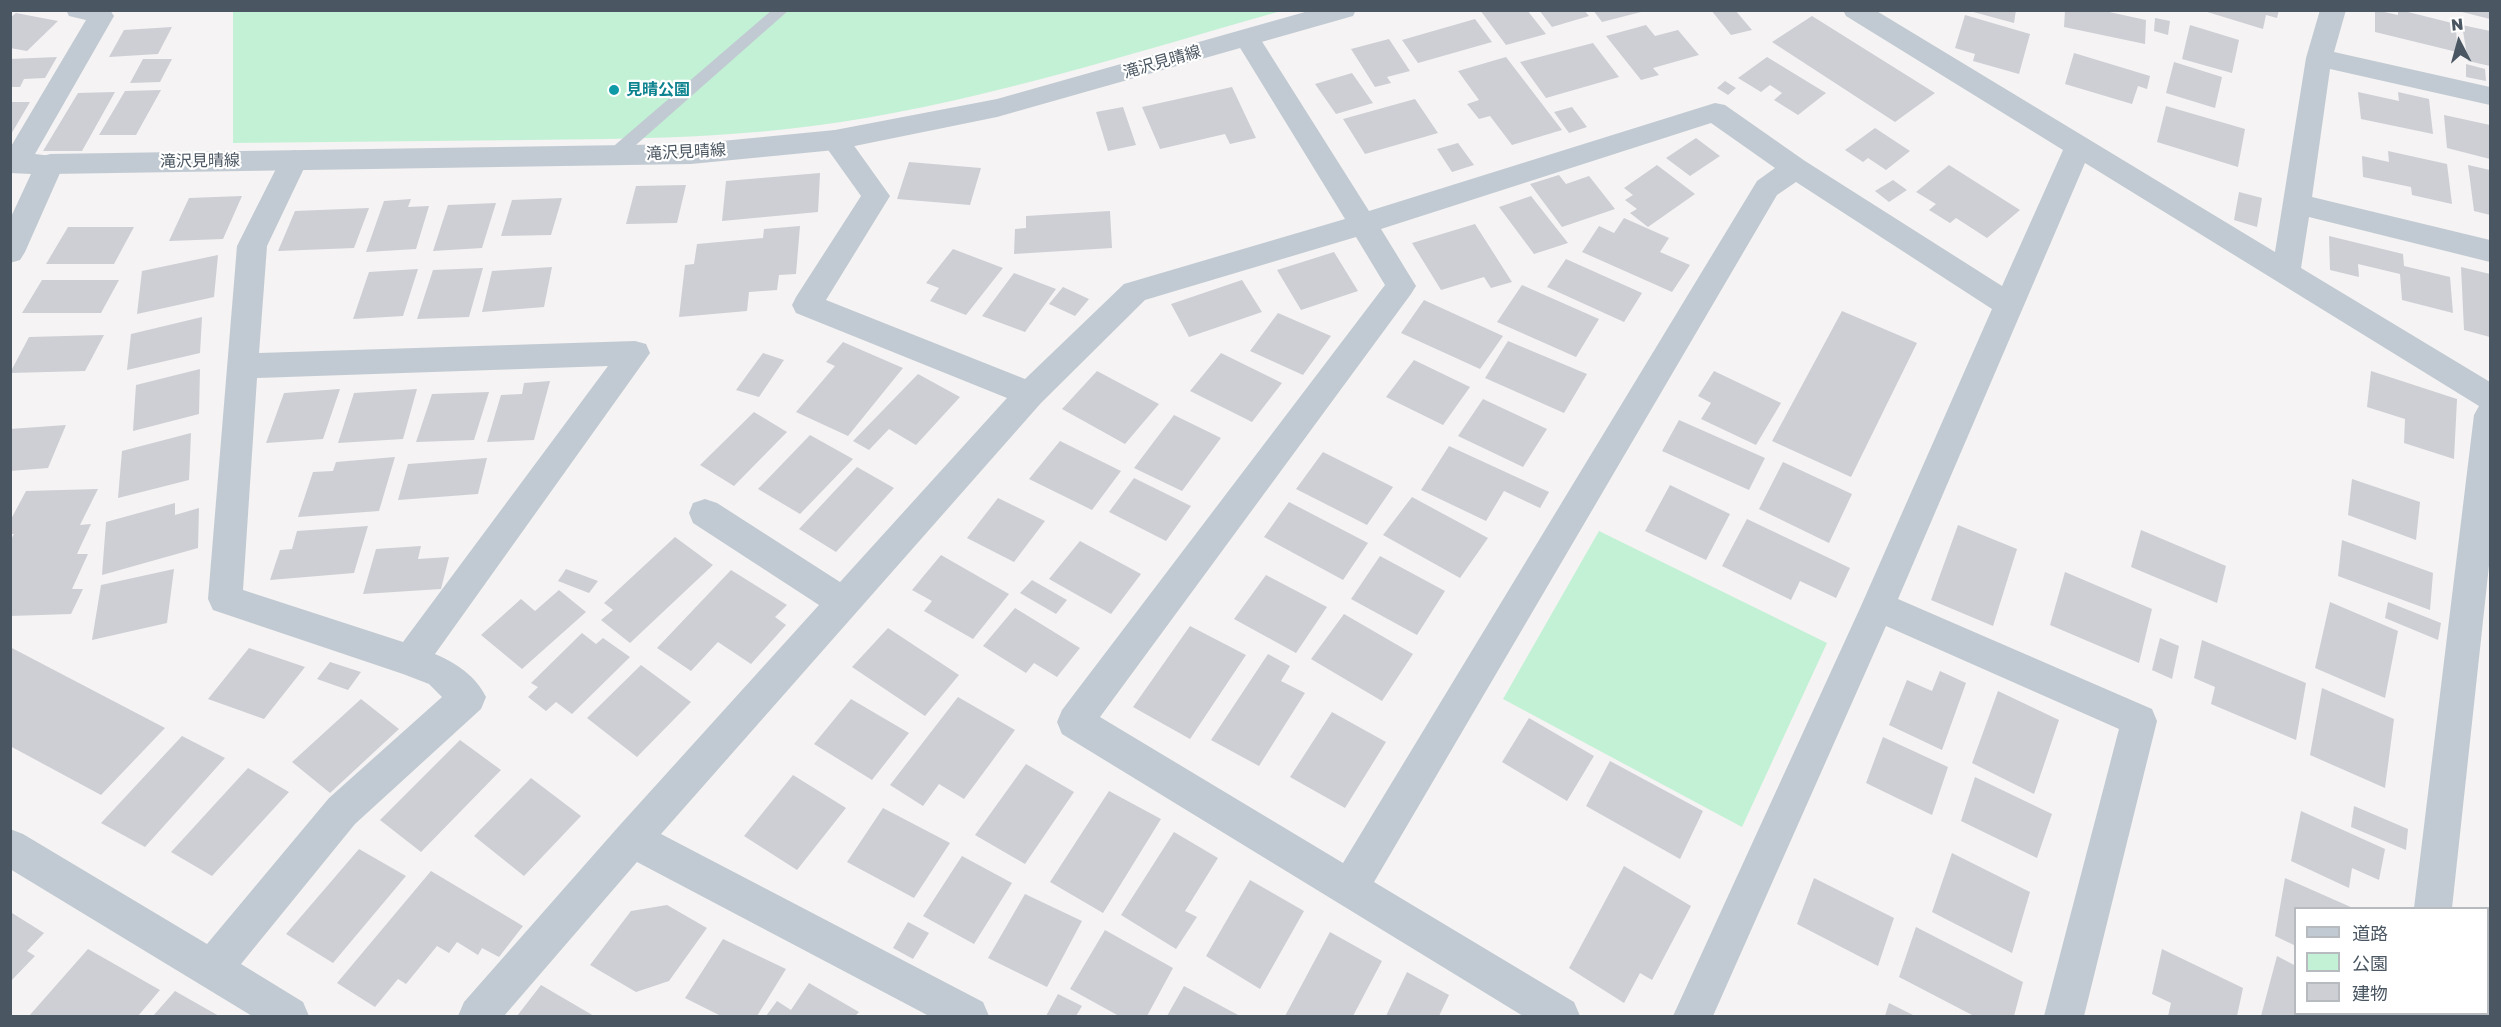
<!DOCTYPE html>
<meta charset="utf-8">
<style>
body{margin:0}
#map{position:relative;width:2501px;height:1027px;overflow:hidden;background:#f5f3f3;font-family:"Golos Text","Noto Sans JP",sans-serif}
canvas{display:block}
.frame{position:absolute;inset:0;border:12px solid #4a5661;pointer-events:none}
.legend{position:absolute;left:2294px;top:907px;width:195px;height:108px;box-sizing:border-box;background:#fff;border:2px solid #b7bbc0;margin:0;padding:8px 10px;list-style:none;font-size:18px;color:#4a5661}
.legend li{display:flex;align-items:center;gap:12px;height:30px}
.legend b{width:30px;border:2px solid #b7bbc0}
.north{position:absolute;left:2429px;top:12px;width:60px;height:60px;-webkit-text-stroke:4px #fff;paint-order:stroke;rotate:354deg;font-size:16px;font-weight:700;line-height:24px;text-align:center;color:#4a5661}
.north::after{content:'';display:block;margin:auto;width:21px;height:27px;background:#4a5661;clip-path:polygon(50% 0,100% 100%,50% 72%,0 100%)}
</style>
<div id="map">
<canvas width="2501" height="1027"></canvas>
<div class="frame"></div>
<ul class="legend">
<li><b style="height:8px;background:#c1cad2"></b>道路</li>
<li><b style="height:16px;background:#c3f1d5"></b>公園</li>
<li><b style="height:16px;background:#cdcfd5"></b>建物</li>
</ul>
<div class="north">N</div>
</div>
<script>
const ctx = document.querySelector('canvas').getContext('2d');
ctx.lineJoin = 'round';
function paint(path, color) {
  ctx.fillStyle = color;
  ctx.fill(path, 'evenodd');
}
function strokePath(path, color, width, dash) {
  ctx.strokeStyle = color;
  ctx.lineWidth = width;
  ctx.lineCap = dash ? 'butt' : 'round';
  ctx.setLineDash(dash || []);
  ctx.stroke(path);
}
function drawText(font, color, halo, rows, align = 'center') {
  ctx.font = font + ' "Golos Text","Noto Sans JP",sans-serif';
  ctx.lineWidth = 4.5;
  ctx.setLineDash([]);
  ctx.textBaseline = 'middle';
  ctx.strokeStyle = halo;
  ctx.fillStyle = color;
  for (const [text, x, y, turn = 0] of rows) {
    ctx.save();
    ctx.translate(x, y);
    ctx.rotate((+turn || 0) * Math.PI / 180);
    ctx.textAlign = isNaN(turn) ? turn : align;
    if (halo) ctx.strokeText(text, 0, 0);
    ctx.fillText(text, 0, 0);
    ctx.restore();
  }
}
paint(new Path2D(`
 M233,11h1048c-145,41 -290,88 -440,111 -104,16 -208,17 -314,18 -98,1 -196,2 -294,3z
 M1599,531l228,112 -85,184 -239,-128z`), '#c3f1d5');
paint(new Path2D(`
 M1480,10h47l19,24 -40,11z
 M1539,10h45l5,6 -37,11z
 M1593,10h52v1l-43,11z
 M1711,10h24l17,20 -21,5z
 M1966,10h50l-2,13z
 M2065,10h35l46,10 -1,24 -81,-17z
 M2279,10l-2,8 -11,-3 -3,14 -59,-18z
 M2375,10l23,5v-5h2l56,14 1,28 -82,-20z
 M2458,10h32v9l-32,-8z
 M16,13l42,8 -31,30 -17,-3v-30z
 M1965,15l65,19 -11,40 -46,-13 2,-7 -20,-6z
 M1812,16l123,77 -40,29 -123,-80z
 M2155,18l15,3 -2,14 -14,-4z
 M1475,19l17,23 -74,21 -16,-23z
 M1646,25l9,11 23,-6 21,25 -46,13 6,7 -18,5 -35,-44z
 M2190,25l49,15 -7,33 -50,-14z
 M2462,25l28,6v35l-22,-5z
 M172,27l-14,27 -49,3 15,-27z
 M1389,39l21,32 -23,6 4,6 -16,4 -24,-38z
 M1593,43l26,34 -73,21 -26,-36z
 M2074,53l76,23 -3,13 -9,-3 -6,18 -67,-20z
 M57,57l-12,21 -21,1 -4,8h-10v-28z
 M1506,57l56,73 -50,15 -22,-29 -11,3 -12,-15 12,-4 -21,-29z
 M1767,57l59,36 -28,22 -24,-15 8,-7 -12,-8 -9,7 -23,-14z
 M143,59h29l-12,23 -30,1z
 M2174,62l48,15 -7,31 -49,-15z
 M2466,64l19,5 1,12 -20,-4z
 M1352,73l21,30 -37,11 -21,-30z
 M1725,81l11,7 -8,7 -11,-7z
 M1232,87l24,51 -26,6 -5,-10 -65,15 -18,-42z
 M161,90l-25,45h-37l26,-44z
 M115,92l-33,59h-39l35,-58z
 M2358,92l41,9 -1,-9 31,7 4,35 -72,-15z
 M1415,99l23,34 -73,21 -22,-35z
 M10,102h20l-20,34z
 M2166,106l79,23 -7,38 -81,-25z
 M1123,107l13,38 -28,6 -12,-39z
 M1572,107l15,20 -18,6 -15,-21z
 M2444,115l46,10v34l-43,-11z
 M1875,128l35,23 -24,19 -18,-12 -5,4 -18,-12z
 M1696,138l24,18 -30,20 -24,-18z
 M1458,143l16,22 -22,7 -15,-23z
 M2388,151l59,13 5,40 -40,-9 -1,-8 -48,-10 -1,-21 27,6z
 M909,162l72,6 -11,37 -73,-6z
 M1657,165l38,29 -47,33 -18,-14 7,-4 -12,-9 8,-5 -9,-7z
 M1949,165l71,45 -33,28 -31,-20 -6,5 -21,-13 7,-6 -20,-12z
 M2468,165l22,5v45l-16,-4z
 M820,173l-2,39 -96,9 4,-40z
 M1559,175l7,9 23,-8 26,33 -53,18 -32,-43z
 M1893,180l14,10 -18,12 -14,-11z
 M686,185l-9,38 -51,1 10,-38z
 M2239,192l23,6 -5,29 -23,-7z
 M242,196l-19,43 -54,2 20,-43z
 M1531,196l37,47 -34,11 -35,-47z
 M562,198l-11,37 -50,1 11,-36z
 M411,199l-3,8 21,-1 -13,43 -50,3 18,-51z
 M496,203l-14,45 -49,3 15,-46z
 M369,208l-15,40 -76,3 17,-40z
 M1110,211l2,37 -98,6 1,-25 11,-1v-12z
 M1624,218l45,20 -9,14 30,13 -18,27 -90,-40 17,-26 15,7z
 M1475,224l37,58 -21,6 -7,-11 -43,13 -29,-47z
 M800,226l-4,48 -17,1 -2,15 -28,2 -2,19 -68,6 6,-52 9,-1 3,-20 66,-6 1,-9z
 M68,227h66l-20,37h-68z
 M2329,236l74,18 1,12 46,11 3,36 -51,-13 -2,-26 -42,-10 1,13 -29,-7z
 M953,249l50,19 -37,47 -36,-14 9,-13 -13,-5z
 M1334,252l24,39 -57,19 -24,-40z
 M218,255l-4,42 -77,17 5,-43z
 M1566,259l76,34 -18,29 -77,-35z
 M552,267l-8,40 -62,5 10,-41z
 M2461,267l29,7v63l-26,-7z
 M483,268l-14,49 -52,2 16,-49z
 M418,269l-15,47 -50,3 16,-47z
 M1014,273l42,16 -31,43 -43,-16z
 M42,280h77l-18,33h-79z
 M1242,280l20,32 -73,25 -18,-33z
 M1522,285l77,34 -23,38 -79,-35z
 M1063,287l26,12 -14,17 -26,-12z
 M1424,300l79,36 -23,33 -79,-36z
 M1842,311l75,32 -66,134 -79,-36z
 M1278,313l53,23 -28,39 -53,-24z
 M202,317l-2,36 -73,17 4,-36z
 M104,335l-19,36 -75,2 19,-36z
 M1508,341l79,33 -23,39 -79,-35z
 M843,342l60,26 -55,68 -52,-24 39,-46 -9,-4z
 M763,353l21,7 -25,37 -23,-7z
 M1221,353l61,30 -30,39 -62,-31z
 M1414,360l56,27 -27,38 -57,-28z
 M200,369l-1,45 -66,17 3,-46z
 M1097,371l62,33 -34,40 -63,-35z
 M1714,371l67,32 -25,42 -55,-26 10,-16 -13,-7z
 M2371,371l86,28 -3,60 -50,-16 1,-24 -38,-12z
 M918,374l42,23 -44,48 -27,-16 -20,21 -16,-9z
 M550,381l-16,59 -47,2 14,-47 21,-1 2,-11z
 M340,389l-17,50 -57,4 18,-50z
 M417,389l-14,50 -65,4 16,-50z
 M489,392l-15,48 -58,2 16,-48z
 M1483,399l64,30 -24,38 -65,-31z
 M754,412l33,20 -53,54 -34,-21z
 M1174,415l47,23 -39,53 -48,-23z
 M1679,420l86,38 -16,32 -87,-39z
 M66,425l-18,43 -38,3v-42z
 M191,433l-2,47 -71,18 4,-47z
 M810,435l43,24 -53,55 -42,-25z
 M1060,441l61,30 -29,39 -63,-31z
 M1449,446l100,46 -9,16 -36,-17 -18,30 -65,-31z
 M1323,452l70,35 -26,38 -71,-36z
 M395,457l-16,54 -81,6 15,-45 20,-1 3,-9z
 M487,458l-9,36 -80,6 10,-36z
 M1783,462l69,32 -23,49 -70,-34z
 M857,467l37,21 -58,64 -37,-23z
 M1134,478l57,28 -25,35 -57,-29z
 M2352,479l68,23 -4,38 -68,-25z
 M1670,485l60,29 -24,46 -61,-29z
 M98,489l-18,36 11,-1 -14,30h11l-16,35h11l-12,25 -61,2v-75l4,-7h-4v-13l16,-30z
 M1412,497l76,41 -28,40 -77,-43z
 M998,498l47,23 -31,41 -47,-24z
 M1289,502l79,41 -25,37 -79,-43z
 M175,503v12l24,-7 -1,40 -96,27 4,-53z
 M1747,519l103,49 -14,30 -36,-17 -9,19 -69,-34z
 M1958,525l59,24 -24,77 -62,-26z
 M368,526l-14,47 -84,7 10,-30 12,-1 5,-18z
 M2141,530l85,36 -9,37 -86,-36z
 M675,537l38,28 -83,78 -29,-23 12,-10 -9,-7z
 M2342,540l91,33 -3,37 -92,-34z
 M1080,541l61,33 -30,40 -62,-35z
 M421,546l-3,13 31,-2 -8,32 -78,5 13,-45z
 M941,555l68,39 -36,45 -49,-28 8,-10 -20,-11z
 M1380,556l65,35 -28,44 -66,-36z
 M174,569l-7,54 -75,17 9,-55z
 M566,569l32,12 -9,12 -31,-12z
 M731,570l56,35 -12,12 11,8 -35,39 -33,-22 -27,29 -34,-23z
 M2065,572l87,37 -13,54 -89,-38z
 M1266,575l61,32 -31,46 -62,-34z
 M1032,580l35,20 -11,14 -36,-21z
 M559,590l27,22 -64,57 -41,-34 40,-36 14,12z
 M2330,602l68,29 -13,67 -70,-30z
 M2388,602l53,21 -3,17 -53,-22z
 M1015,608l65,40 -23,29 -23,-14 -8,10 -43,-27z
 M1344,614l69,40 -31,47 -71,-42z
 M1190,626l56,29 -56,84 -57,-32z
 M888,628l71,47 -34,41 -73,-49z
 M582,633l14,11 7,-6 27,19 -58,57 -16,-12 -10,9 -18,-14 10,-10 -7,-4z
 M2160,638l19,8 -7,33 -20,-9z
 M2202,640l104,43 -10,57 -85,-36 4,-17 -21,-9z
 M10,647l155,81 -64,67 -91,-49z
 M249,648l56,19 -41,52 -56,-20z
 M1268,654l22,12 -9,15 24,12 -46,73 -48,-26z
 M330,662l31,10 -13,18 -31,-11z
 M641,665l50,37 -54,55 -50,-39z
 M1940,671l26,12 -24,67 -53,-25 18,-45 25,11z
 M2322,688l72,31 -9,69 -75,-33z
 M1998,691l61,29 -25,74 -62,-31z
 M958,697l57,33 -51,69 -25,-15 -16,22 -33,-21z
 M361,699l38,30 -69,64 -38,-31z
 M851,699l58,34 -37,47 -58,-36z
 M1332,712l54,30 -41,66 -55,-31z
 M1529,718l65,38 -27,45 -65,-39z
 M182,736l43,22 -80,89 -44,-24z
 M1883,737l65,30 -16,48 -66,-32z
 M460,740l41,30 -80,82 -41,-32z
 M1610,761l93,50 -23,48 -94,-53z
 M1026,764l48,28 -49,72 -50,-29z
 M248,768l41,24 -77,84 -41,-24z
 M793,775l53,33 -49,62 -53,-34z
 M1975,777l77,37 -15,44 -76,-37z
 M531,778l50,38 -57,60 -50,-40z
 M1109,791l52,28 -58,94 -53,-31z
 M2354,806l54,23 -2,21 -55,-23z
 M883,808l67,35 -36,55 -67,-36z
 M2301,811l84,38 -6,31 -27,-12 -3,20 -58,-27z
 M1174,832l44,26 -33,53 12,6 -21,32 -55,-34z
 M359,849l47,27 -73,87 -47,-29z
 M1952,853l78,39 -18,61 -80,-41z
 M962,856l50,27 -38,61 -51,-28z
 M1624,866l67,40 -39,74 -12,-7 -16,30 -55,-35z
 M431,871l92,55 -24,31 -17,-9 -4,7 -21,-13 -8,11 -12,-7 -31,38 -8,-5 -23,28 -38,-24z
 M1814,878l80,40 -16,48 -81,-42z
 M2285,878l68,30h-57v38l-21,-10z
 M1250,880l54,31 -44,78 -54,-33z
 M1025,894l57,27 -35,66 -59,-29z
 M667,905l40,23 -38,53 -33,11 -46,-27 41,-54z
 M12,913l32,20 -17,18 8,5 -25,26z
 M908,922l21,11 -16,26 -20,-11z
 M1916,927l107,55 -9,34h-40l-75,-39z
 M1105,930l68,38 -26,48h-28l-49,-27z
 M1330,932l52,29 -29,55h-68z
 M723,939l63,30 -29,47h-36l-36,-18z
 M88,949l72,41 -22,26h-109z
 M2162,949l81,39 -6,28h-69l3,-13 -19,-9z
 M2277,956l19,10v48h46l-1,2h-80z
 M1407,972l42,23 -10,21h-53z
 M809,983l50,29 -4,4h-89l11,-15 14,9z
 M541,985l53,31h-77z
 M1184,986l56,30h-73z
 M175,991l44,25h-66z
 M1058,994l24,12 -6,10h-30z
 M1889,1003l26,13h-30z`), '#cdcfd5');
paint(new Path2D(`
 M772,10h17l-169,149h-12l-2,-4 2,-4z`), '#c1cad2');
paint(new Path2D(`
 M66,10h44l4,6 -79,138 25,3 4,7 -39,88 -5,8 -10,3v-44l21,-45 -21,-1v-25l76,-128 -17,-4z
 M1843,10h32l400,242 31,-194 14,-48h26l-12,42 156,35v18l-160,-36 -18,128 178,43v22l-181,-45 -8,51 189,114v174l-38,352h-38l60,-493 5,-9 -394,-243 -187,436 254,110 5,12 -73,295h-40l75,-287 -233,-103 -173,390h-40l188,-410 131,-297 -196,-127 -19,13 -403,687 200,120 6,14h-57l-461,-282 -5,-12 5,-12 323,-425 -29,-48 -211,63 -104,103 -380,431 322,168 6,14h-60l-292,-154 -133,154h-46l6,-14 155,-176 200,-221 -126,-82 -4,-10 4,-10 12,-4 12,4 123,79 167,-184 -211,-85 -4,-8 4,-8 65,-101 -40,-56 4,-7 10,-3 10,3 45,63 -64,104 199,79 99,-95 221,-65 -111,-181 4,-6 9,-3 9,3 113,179 346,-108 10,2 80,56 197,125 61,-136 -217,-134zM1711,123l64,45 -18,13 -414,682 -243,-146 311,-423 5,-8 -35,-57z
 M294,150l10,3 4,7 -41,86 -8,107 376,-12 11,3 4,9 -215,301c21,9 41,22 51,43l-5,12 -126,115 -114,140 62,38 6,14h-57l-242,-147v-40l13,5 184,110 122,-146 113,-101 -13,-13 -26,-10 -190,-64 -5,-11 29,-353 47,-93zM608,366l-205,276 -160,-52 14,-212z
 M2401,1014h40v2h-40z`), '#c1cad2');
paint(new Path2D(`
 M1312,10h44l-3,6 -356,101 -162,33 -144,14 -641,10 -10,-3 -4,-7 4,-7 10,-3 641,-10 144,-14 162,-31z`), '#c1cad2');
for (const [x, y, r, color] of [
 [614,90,6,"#0f9aa8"]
]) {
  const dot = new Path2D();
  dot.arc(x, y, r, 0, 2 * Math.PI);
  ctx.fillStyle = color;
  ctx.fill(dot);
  strokePath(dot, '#fff', 2);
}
drawText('16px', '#4a5661', '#fff', [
 ["滝沢見晴線",1162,62,-16],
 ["滝沢見晴線",686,152,-3],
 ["滝沢見晴線",200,161,-1]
]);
drawText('bold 16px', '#0d838f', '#fff', [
 ["見晴公園",626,90]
], 'left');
</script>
